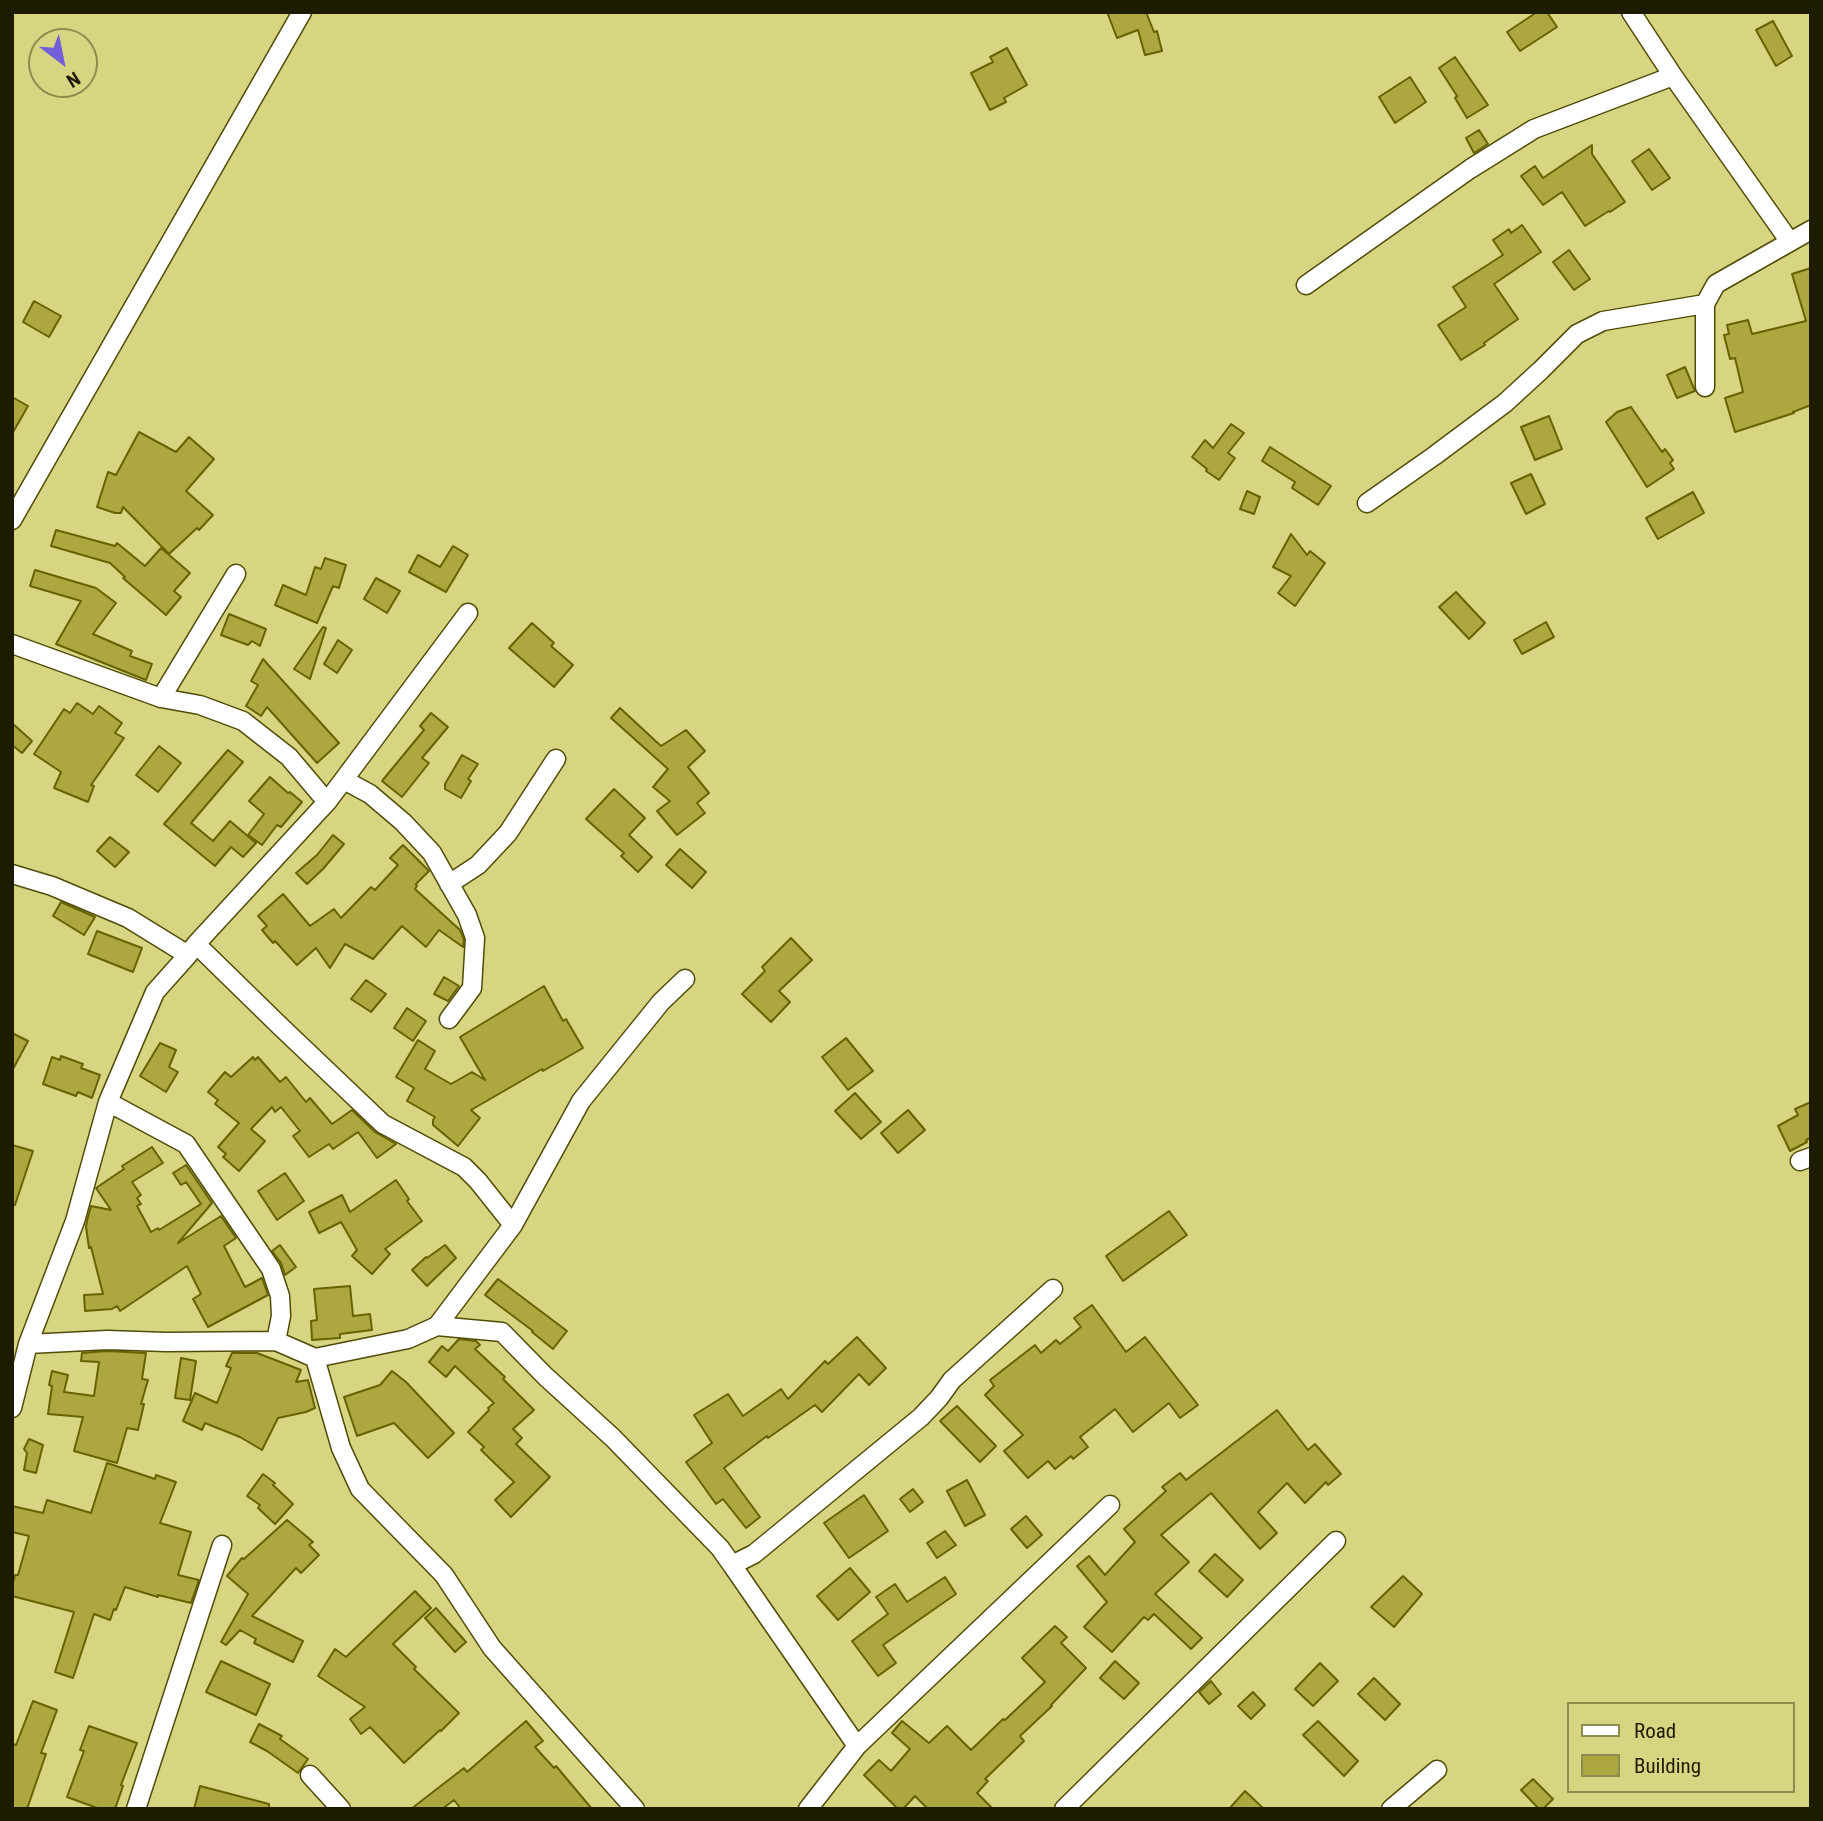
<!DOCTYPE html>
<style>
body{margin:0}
#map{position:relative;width:1823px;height:1821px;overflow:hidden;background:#d8d582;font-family:"Roboto Condensed",sans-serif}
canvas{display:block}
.frame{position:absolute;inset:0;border:14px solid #1d1b00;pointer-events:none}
.legend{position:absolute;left:1567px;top:1702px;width:228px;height:91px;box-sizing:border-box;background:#d8d582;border:2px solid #8d8b4e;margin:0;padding:9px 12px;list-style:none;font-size:21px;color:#1d1b00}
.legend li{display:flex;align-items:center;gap:14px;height:35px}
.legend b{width:35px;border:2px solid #8d8b4e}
.north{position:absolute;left:28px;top:28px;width:70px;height:70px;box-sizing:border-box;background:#d8d582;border:2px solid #8d8b4e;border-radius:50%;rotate:148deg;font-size:19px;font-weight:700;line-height:28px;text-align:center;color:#1d1b00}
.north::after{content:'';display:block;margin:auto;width:24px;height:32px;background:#725fd9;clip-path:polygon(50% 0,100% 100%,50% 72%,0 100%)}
</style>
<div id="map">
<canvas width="1823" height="1821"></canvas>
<div class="frame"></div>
<ul class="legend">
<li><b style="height:9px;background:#fff"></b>Road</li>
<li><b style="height:19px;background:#aca73e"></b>Building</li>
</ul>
<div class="north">N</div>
</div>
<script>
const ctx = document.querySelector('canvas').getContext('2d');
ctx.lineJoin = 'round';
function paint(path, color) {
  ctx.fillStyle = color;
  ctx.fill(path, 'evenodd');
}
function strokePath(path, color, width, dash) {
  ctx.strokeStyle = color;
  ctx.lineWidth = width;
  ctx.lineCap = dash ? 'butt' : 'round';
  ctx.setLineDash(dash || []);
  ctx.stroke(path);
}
const building = new Path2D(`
 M1107,12h39l8,20 3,-1 5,20 -17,4 -7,-25 -21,8z
 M1537,12h10l10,15 -37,24 -13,-19z
 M1773,21l19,35 -16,10 -20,-36z
 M1007,48l20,37 -23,13 2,4 -16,8 -19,-37 22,-11 -3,-5z
 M1455,57l33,48 -21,13 -12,-20 2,-2 -18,-28z
 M1410,77l16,25 -31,21 -16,-26z
 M1479,130l9,14 -14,9 -8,-15z
 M1592,145v9l33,48 -15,10 -1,-1 -24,15 -23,-34 -19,13 -22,-29 14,-10 8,12z
 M1649,149l21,29 -18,12 -20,-29z
 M1522,225l19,27 -47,32 24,35 -34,24 1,2 -24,15 -23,-35 28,-18 -13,-20 50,-32 -10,-15 16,-11 2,4z
 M1569,250l21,29 -16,11 -21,-28z
 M1811,268v137l-18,7 1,1 -59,19 -10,-34 18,-6 -8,-34 -5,1 -6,-24 5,-1 -2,-9 21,-5 4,14 54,-13 -14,-47z
 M34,301l27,15 -12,21 -26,-15z
 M1685,367l10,24 -18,7 -10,-23z
 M12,397l16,9 -16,28z
 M1631,407l31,45 3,-3 8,11 -3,3 4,6 -27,18 -41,-65 11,-10z
 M1549,416l13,33 -27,11 -14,-33z
 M1231,424l13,9 -16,20 7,5 -16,22 -13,-9 1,-2 -15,-12 13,-17 8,8z
 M139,432l37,20 13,-15 25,22 -28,32 27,24 -14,15 -2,-2 -28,26 -46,-47 -2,6h-6l-18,-6 11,-35 8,3z
 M1270,447l61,39 -13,19 -26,-17 3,-6 -33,-21z
 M1531,474l14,30 -19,10 -15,-31z
 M1247,491l13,6 -6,17 -14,-5z
 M1693,492l11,21 -46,26 -12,-21z
 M56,530l59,16 2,-3 28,23 16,-18 29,25 -16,18 7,6 -15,18 -43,-37 2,-1 -15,-14 -59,-17z
 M1291,534l16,21 3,-4 15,12 -30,43 -17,-13 13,-17 -18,-9z
 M453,546l15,9 -22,37 -37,-20 9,-17 22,12z
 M325,558l21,7 -7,23 -6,-2 -16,37 -42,-18 8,-20 23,10 9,-28 6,2z
 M35,570l61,18 20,15 -23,31 39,17 -2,5 22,8 -6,16 -90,-36 25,-43 -51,-15z
 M376,578l24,13 -13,22 -23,-14z
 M1456,592l29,31 -16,16 -30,-32z
 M229,614l37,15 -6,17 -8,-5 -4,4 -27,-10z
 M1546,622l8,15 -32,17 -8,-14z
 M532,623l22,20 -3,3 22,19 -19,22 -45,-39z
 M323,627l3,1 -16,51 -16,-10z
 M338,640l14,10 -15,23 -13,-9z
 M263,659l76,84 -22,20 -50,-56 -6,9 -15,-10 12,-21 -7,-4z
 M77,703l16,11 6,-8 23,17 -7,10 9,5 -33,47 3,1 -6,16 -34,-14 7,-16 -27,-18 30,-45 6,4z
 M620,708l41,38 25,-16 19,21 -17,16 21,26 -12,10 8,10 -28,22 -20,-24 13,-10 -17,-14 15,-18 -57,-51z
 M431,713l17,14 -26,31 7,5 -27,34 -20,-16 42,-51 -4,-4z
 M12,723l20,18 -10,12 -10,-8z
 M159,746l22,17 -23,29 -22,-17z
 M228,750l15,12 -52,61 22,18 17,-20 26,22 -13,14 -12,-10 -16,19 -51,-42z
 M462,755l16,9 -10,15 3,2 -10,17 -16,-9v-5z
 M270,777l18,16 2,-1 12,10 -21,25 -4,-2 -15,20 -14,-10 16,-21 -15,-13z
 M614,789l31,29 -16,17 23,22 -14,15 -17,-16 3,-3 -38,-34z
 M333,835l11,9 -21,25 -16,15 -11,-11 21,-18z
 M110,837l19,15 -14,15 -18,-16z
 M403,845l26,26 -13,13 1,2 -2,3 45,41 4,10 -1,7 -24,-17 -13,17 -24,-21 -29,33 -28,-15 -15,24 -14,-20 -19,17 -22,-24 -2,2 -11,-13 5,-4 -9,-10 25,-22 27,32 24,-17 7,9 30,-31 4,3 23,-25 -8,-7z
 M680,849l26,23 -14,16 -26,-23z
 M61,902l34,15 -11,18 -31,-19z
 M97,931l45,17 -9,24 -45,-18z
 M791,938l21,22 -33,31 11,11 -19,20 -29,-28 23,-23 -3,-4z
 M444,977l15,9 -11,15 -14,-7z
 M366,980l20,14 -15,18 -20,-13z
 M544,986l19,35 3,-2 17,29 -40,23 -1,-2 -71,41 9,8 -22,28 -25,-21v-5l2,-3 -28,-16 7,-13 -18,-11 22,-37 17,11 -10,18 26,15 21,-12 13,8 -25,-43z
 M407,1008l19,13 -13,20 -19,-13z
 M12,1033l16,8 -16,30z
 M846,1038l27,33 -25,19 -26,-33z
 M160,1043l16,7 -7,17 9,5 -12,20 -26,-16z
 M61,1056l22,8 -2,4 19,7 -8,23 -14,-6 -2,4 -33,-12 9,-27 8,3z
 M253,1057l2,3 3,-3 22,25 6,-5 20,25 4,-4 22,26 20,-14 23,22 21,12 -19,14 -19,-26 -25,17 -4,-5 -20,13 -16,-21 7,-5 -19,-24 -6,5 -3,-5 -21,22 14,12 -26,30 -16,-14 3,-3 -8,-7 21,-24 -24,-19 3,-4 -10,-8 17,-20 6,5z
 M855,1093l26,29 -20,17 -26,-28z
 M1811,1102v38l-1,-2 -4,2 1,2 -17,9 -12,-25 20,-11 -3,-6z
 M908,1110l17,20 -27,23 -17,-20z
 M12,1145l21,6 -18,54h-3z
 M152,1147l11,16 -31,19 9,13 -4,3 4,6 -4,2 14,26 7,-4 1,2 42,-26 -15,-22 -5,3 -8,-12 13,-8 26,38 -34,40 43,-27 15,22 -12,8 21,41 17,-9 6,17 -60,32 -15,-28 8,-5 -14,-28 -67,45 -3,-5 -5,3 -27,2 -1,-16 19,-1 -12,-47 -2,1 -3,-21 1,-6 4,-15 20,4 -15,-22 28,-19 -2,-3z
 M285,1173l19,28 -27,19 -19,-29z
 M396,1180l13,19 -2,2 15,20 -37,28 5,5 -18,20 -20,-18 5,-6 -16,-28 -22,11 -10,-21 33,-17 8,17z
 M1169,1211l18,24 -64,46 -17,-25z
 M280,1245l16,22 -11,8 -4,-12 -9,-12z
 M445,1245l11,13 -29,28 -15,-16 14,-13 1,1z
 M498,1279l69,52 -14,18 -21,-17 1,-1 -48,-36z
 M350,1286l3,30 17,-2 2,16 -32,4v4l-28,2 -1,-19 6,-1 -3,-31z
 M1092,1305l34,47 19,-15 53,68 -18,13 -11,-15 -36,29 -18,-23 -35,28 8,10 -15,12 -2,-3 -16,13 -7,-8 -20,17 -24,-27 19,-16 -38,-40 9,-9 -4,-6 45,-35 6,8 15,-13 4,4 21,-17 -7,-9z
 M857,1337l29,31 -17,17 -10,-11 -37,38 -7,-7 -47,33 -1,-2 -43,32 36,49 -14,11 -23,-29 -7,5 -30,-42 26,-19 -18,-28 34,-21 15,22 38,-27 7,10 37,-38 3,3z
 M459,1339l17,2 4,4 -5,4 30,28 -2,2 31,31 -21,19 9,9 -6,6 34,33 -39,40 -16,-17 19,-18 -33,-32 3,-3 -16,-15 21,-22 -1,-2 6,-5 -39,-37 -9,11 -17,-15 13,-16 6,5z
 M107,1351l39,2 -4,26 6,1 -7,24h3l-6,26 -11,-2 -10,35 -43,-12 9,-34 -35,-3 4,-28 -3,-1 3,-14 16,4 -4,17 30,4 5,-34 -18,-1 1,-8z
 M232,1353h25l44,17 -5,12 12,-2 7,28 -9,4 -28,6 -16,32 -22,-13 -35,-14 -3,7 -19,-9 12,-28 22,10 14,-35 -5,-2z
 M181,1358l15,3 -6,39 -15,-2z
 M392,1371l14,11 48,51 -26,25 -34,-35 -37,13 -13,-39 36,-12z
 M957,1406l39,40 -16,16 -40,-41z
 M1277,1410l31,40 7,-6 26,30 -13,11 -2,-3 -21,21 -18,-20 -29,29 19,21 -17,16 -49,-56 -50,42 28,27 -34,32 47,44 -11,11 -37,-35 -6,6 -4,-3 -32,35 -28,-25 23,-25 -30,-36 12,-10 16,19 30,-33 -11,-13 42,-38 -4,-4 18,-14 6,7z
 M29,1439l14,6 -7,28 -12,-3 3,-17 -3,-4z
 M107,1463l48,16 1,-4 20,7 -16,41 31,9 -13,43 21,5 -8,23 -33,-8v2l-33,-10 -9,23 -2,-1 -4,11 -16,-6 -21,64 -18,-6 19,-60 -62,-16v-9l3,-12h3l11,-39 -17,-4v-26l31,7 4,-13 44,13z
 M263,1474l12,9 -2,2 20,19 -18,20 -17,-16 2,-3 -13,-9z
 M967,1480l18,35 -20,11 -18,-35z
 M913,1489l10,13 -13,10 -10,-13z
 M864,1495l24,36 -39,27 -25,-35z
 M1026,1516l16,19 -15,13 -16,-19z
 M287,1520l26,22 -4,3 10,10 -18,18 -5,-5 -44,48 51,25 -10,21 -39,-19 2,-4 -16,-9 -14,15 -5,-3 27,-48 -21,-18 15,-18 2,1z
 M945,1531l11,14 -19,13 -10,-15z
 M1215,1554l28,26 -16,17 -28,-26z
 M850,1568l20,24 -32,28 -21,-24z
 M1403,1576l19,18 -28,33 -23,-20z
 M945,1577l11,17 -73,51 13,18 -18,13 -26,-35 36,-27 -12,-17 19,-13 12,18z
 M415,1591l16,17 -38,36 23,23 -2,2 45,44 -18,18 -1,-1 -36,33 -34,-36 -9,7 -11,-15 15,-12 -47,-31 17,-27 11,8z
 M436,1608l30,34 -11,10 -30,-34z
 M1055,1626l12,11 -6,6 25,25 -35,37 1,1 -32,30 4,5 -39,38 3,2 -11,12 16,16h-65l-13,-13 -12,13h-5l-34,-34 15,-15 12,11 19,-22 -18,-16 10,-12 27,22 18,-17 24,24 32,-31 2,1 40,-38 -23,-24z
 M221,1661l49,23 -14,31 -50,-23z
 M1115,1661l24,22 -15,16 -24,-21z
 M1320,1663l18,18 -25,25 -18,-17z
 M1374,1678l26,26 -15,16 -27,-26z
 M1211,1681l10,13 -12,10 -10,-12z
 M1253,1692l12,13 -14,14 -13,-13z
 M33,1701l24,9 -16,43 5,1 -19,55h-15v-65l4,1z
 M526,1721l17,20 -8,6 19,21 2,-2 36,43h-131l-7,-9 -12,9h-31l53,-41 3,4z
 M1318,1721l40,40 -14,15 -41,-41z
 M259,1724l23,12 -2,3 28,20 -10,14 -31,-22 -17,-9z
 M89,1726l48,17 -16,42 2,1 -8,23h-15l-33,-12 17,-46 -4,-1z
 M1533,1779l20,20 -10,10h-4l-18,-19z
 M200,1786l69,18v5h-75z
 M1245,1791l19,18h-35z`);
paint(building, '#aca73e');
strokePath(building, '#676200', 2);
const minor = new Path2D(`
 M1631,12l42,64 117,166
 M1306,285l164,-116 64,-40 139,-53
 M1705,387v-83l11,-20 95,-54
 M1367,503l67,-47 71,-53 36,-33 36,-36 26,-13 102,-17
 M12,520l290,-508
 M12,644l149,54 39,7 43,16 46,36 38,45
 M161,698l75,-124
 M344,780l26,14 33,28 29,31 35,62 8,23 -3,50 -23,31
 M12,874l40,12 76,32 60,37
 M449,884l29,-19 30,-32 48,-74
 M196,944l84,82 103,98 81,43 14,14 35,44
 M108,1102l78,42 85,125 9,27 1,20 -5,25
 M1800,1161l11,-4
 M437,1326l76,-101 68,-124 80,-99 24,-23
 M28,1344l79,-4 59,2 110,-1 39,17 93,-19 29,-13 65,6 43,44 68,62 107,110 12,17 22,-11 167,-137 18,-19 13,-18 101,-91
 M315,1358l26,90 19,41 84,86 48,73 143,161
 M12,1408l16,-64 47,-123 33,-119 47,-110 33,-37 8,-11 131,-142 141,-189
 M732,1565l125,181
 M310,1775l31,34
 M136,1809l86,-264
 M808,1809l49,-63 253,-241
 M1064,1809l272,-268
 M1391,1809l46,-39`);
strokePath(minor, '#504c07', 21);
strokePath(minor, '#fff', 18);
</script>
